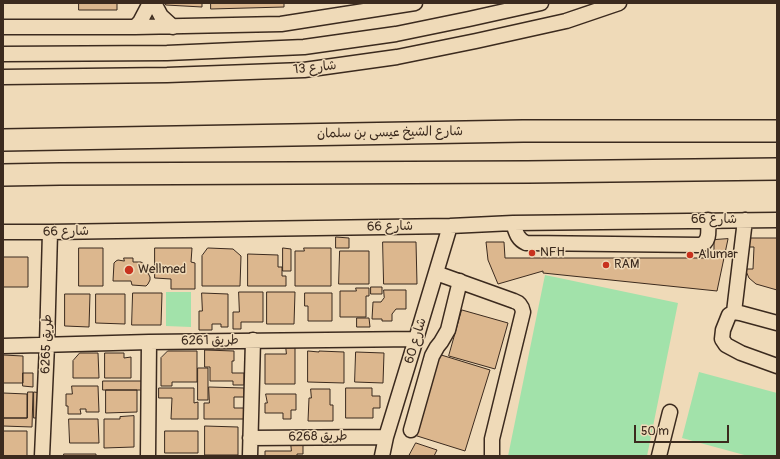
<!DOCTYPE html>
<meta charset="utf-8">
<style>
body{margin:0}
#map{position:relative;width:780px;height:459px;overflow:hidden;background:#efdab8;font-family:Pangolin,sans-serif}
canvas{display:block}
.frame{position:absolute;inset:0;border:4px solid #3b2a1e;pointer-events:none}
.scale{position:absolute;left:634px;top:425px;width:95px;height:18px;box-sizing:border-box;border:2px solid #3b2a1e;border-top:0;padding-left:5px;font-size:12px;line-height:14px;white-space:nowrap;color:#3b2a1e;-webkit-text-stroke:3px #efdab8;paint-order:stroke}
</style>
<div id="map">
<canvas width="780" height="459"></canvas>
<div class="frame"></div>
<div class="scale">50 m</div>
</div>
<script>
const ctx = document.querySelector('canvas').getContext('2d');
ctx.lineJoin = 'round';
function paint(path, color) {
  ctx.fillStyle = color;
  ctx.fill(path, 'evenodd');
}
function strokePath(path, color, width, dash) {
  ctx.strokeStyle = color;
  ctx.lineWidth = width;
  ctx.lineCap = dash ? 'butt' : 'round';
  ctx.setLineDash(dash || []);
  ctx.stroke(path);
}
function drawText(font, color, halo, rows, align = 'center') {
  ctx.font = font + ' Pangolin,"Playpen Sans Arabic",sans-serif';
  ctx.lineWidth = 3;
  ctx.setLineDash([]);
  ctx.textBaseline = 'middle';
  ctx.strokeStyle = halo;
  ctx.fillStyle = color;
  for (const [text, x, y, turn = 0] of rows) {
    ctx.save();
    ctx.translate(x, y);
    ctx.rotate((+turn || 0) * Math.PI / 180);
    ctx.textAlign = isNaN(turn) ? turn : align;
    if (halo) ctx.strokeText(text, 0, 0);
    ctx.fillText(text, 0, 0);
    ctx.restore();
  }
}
paint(new Path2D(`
 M545,275l133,28 -31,153h-139z
 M166,292h25v35l-25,-1z
 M699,372l78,21v63h-29l-66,-18z`), '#a2e2aa');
const building = new Path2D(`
 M79,3h38v7h-38z
 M166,3h36v4l-36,-2z
 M211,3h73v4l-73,2z
 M336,237l13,1v10h-13z
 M743,238h34v52l-21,-6 -7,-6 -4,-9h8l1,-22h-11z
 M728,239l-11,52 -174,-18v-2l-45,13 -10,-24 -2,-18h18l1,16h209v-18z
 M383,242h33l1,42h-33z
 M79,248h24v38h-24z
 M155,248h37l-1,14 4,1v26h-24v-10l-16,-1z
 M208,248l25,1 8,7 -1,30h-38v-30z
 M283,248l8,1v22h-8z
 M304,248h27v38h-36v-35h9z
 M340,251h29v33h-30z
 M248,254l30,1v12h4v9h4v10h-38z
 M3,257h25v30h-25z
 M124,258h9v4h8l3,2 2,2 -1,7h3l2,4v3l-2,4 -2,2 -14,-1 -1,-4h-18l1,-18 2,-2 2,-1 6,1z
 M371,287h11v7h-11z
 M356,288h13v8h-3v21h-26v-26h16z
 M384,290h22v19h-10l-4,5v7h-10v-2h-10l1,-17h8l3,-4z
 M239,292h24v30h-22v7h-8v-17h6z
 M267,292h28l-1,32h-27z
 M133,293h29l-1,32h-29z
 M202,293l26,1v33h-7v-3h-9v6h-13v-19h3z
 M305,293h27v28h-24v-15h-3z
 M65,294h25l-1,33 -24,-1z
 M96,294h29v30l-29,-1z
 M462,310l46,13 -13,46 -46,-13z
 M357,318h12l1,9h-13z
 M286,346h9v38h-30v-30h21z
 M205,350l29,1v10h-2v12h12v12h-11v-4h-23v-14h-5z
 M168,351h29v31h-25v4h-11v-28z
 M308,351l11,1v-1l25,1v31l-36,-1z
 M356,352l28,1 -1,30 -28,-1z
 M80,353h18l1,25h-26v-17z
 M105,353h19v5l7,-1v21h-26z
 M438,354l52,16 -25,81 -51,-16z
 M3,355l20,1v27h-20z
 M198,368h10v32h-10z
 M23,373h10v14l-10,-1z
 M103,381h40v9h-40z
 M72,386h26l1,26h-13v-3h-6l1,5h-13v-8h-2v-12h6z
 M209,387l35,1v9h-10v11h10v11h-40v-16h5z
 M159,388h35v15l4,-1v17h-27l1,-21h-13z
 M346,388h26v8h8v12h-7v10h-27z
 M311,389h19v16h3v16h-25l1,-23h2z
 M106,390h31v22l-31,1z
 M28,392h5l-1,35 -29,-1v-8h24z
 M34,392l7,1 -1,25h-6z
 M3,393l24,1v24h-24z
 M266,394h30v16h-5v9h-8v-6h-18v-10h2z
 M134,416v31l-30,1v-29h16v-2z
 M69,419h29l1,24h-29z
 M205,426l33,1v28h-33z
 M3,431h24v25h-24z
 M165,431h33v22h-33z
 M291,443h12v11h-6v2h-32v-5h26z
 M416,443l21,7 -3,6h-25z
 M64,454h32v2h-32z`);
paint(building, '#dcb78e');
strokePath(building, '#3b2a1e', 1);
const minor = new Path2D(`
 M154,3l7,13 12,11
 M3,27h132l146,-3 134,-21
 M135,27l5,-5 10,-19
 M3,54l164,-1 137,-6 92,-13 73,-15 72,-16
 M3,77l164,-2 137,-5 93,-13 79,-16 90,-20 53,-18
 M745,220l-11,92 -5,3 -6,15 -1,9 4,6 15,8 36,13
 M513,223c3,9 4,16 13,20l174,2c11,-3 8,-16 8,-25
 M3,232h47l400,-6 63,-3 264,-3
 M436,273l78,28c6,2 8,5 9,11l-31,127v17
 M734,312l6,1 37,10
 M3,346l146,-4 267,-3
 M411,430l21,-74 5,-9 4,-5 7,-12 12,-49
 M250,438l136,-1
 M42,456l5,-111 3,-113
 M148,456l1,-114
 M250,456l3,-116
 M382,456l4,-19 30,-98 34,-113
 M659,456l11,-44`);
const highway = new Path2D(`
 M3,140l520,-9h254
 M3,175l57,-1 468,-2 249,-3`);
strokePath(minor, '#3b2a1e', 17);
strokePath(highway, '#3b2a1e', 24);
strokePath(minor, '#efdab8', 14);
strokePath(highway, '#efdab8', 21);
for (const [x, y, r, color] of [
 [532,253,4,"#c8321e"],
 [690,255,4,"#c8321e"],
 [606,265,4,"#c8321e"],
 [129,270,5,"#c8321e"]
]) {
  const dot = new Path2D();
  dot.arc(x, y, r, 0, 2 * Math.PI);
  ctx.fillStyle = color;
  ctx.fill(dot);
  strokePath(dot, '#efdab8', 1.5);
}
drawText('13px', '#3b2a1e', '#efdab8', [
 ["شارع 13",315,68,-6],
 ["شارع الشيخ عيسى بن سلمان",390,133,-1],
 ["شارع 66",714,220],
 ["شارع 66",390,227,-1],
 ["شارع 66",66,232,-1],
 ["طريق 6261",210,341,-1],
 ["شارع 60",416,341,-73],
 ["طريق 6265",47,344,-88],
 ["طريق 6268",318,437,-1]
]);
drawText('13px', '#3b2a1e', '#efdab8', [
 ["NFH",540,253],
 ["Alumar",698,255],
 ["RAM",614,265],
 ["Wellmed",138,270]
], 'left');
</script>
